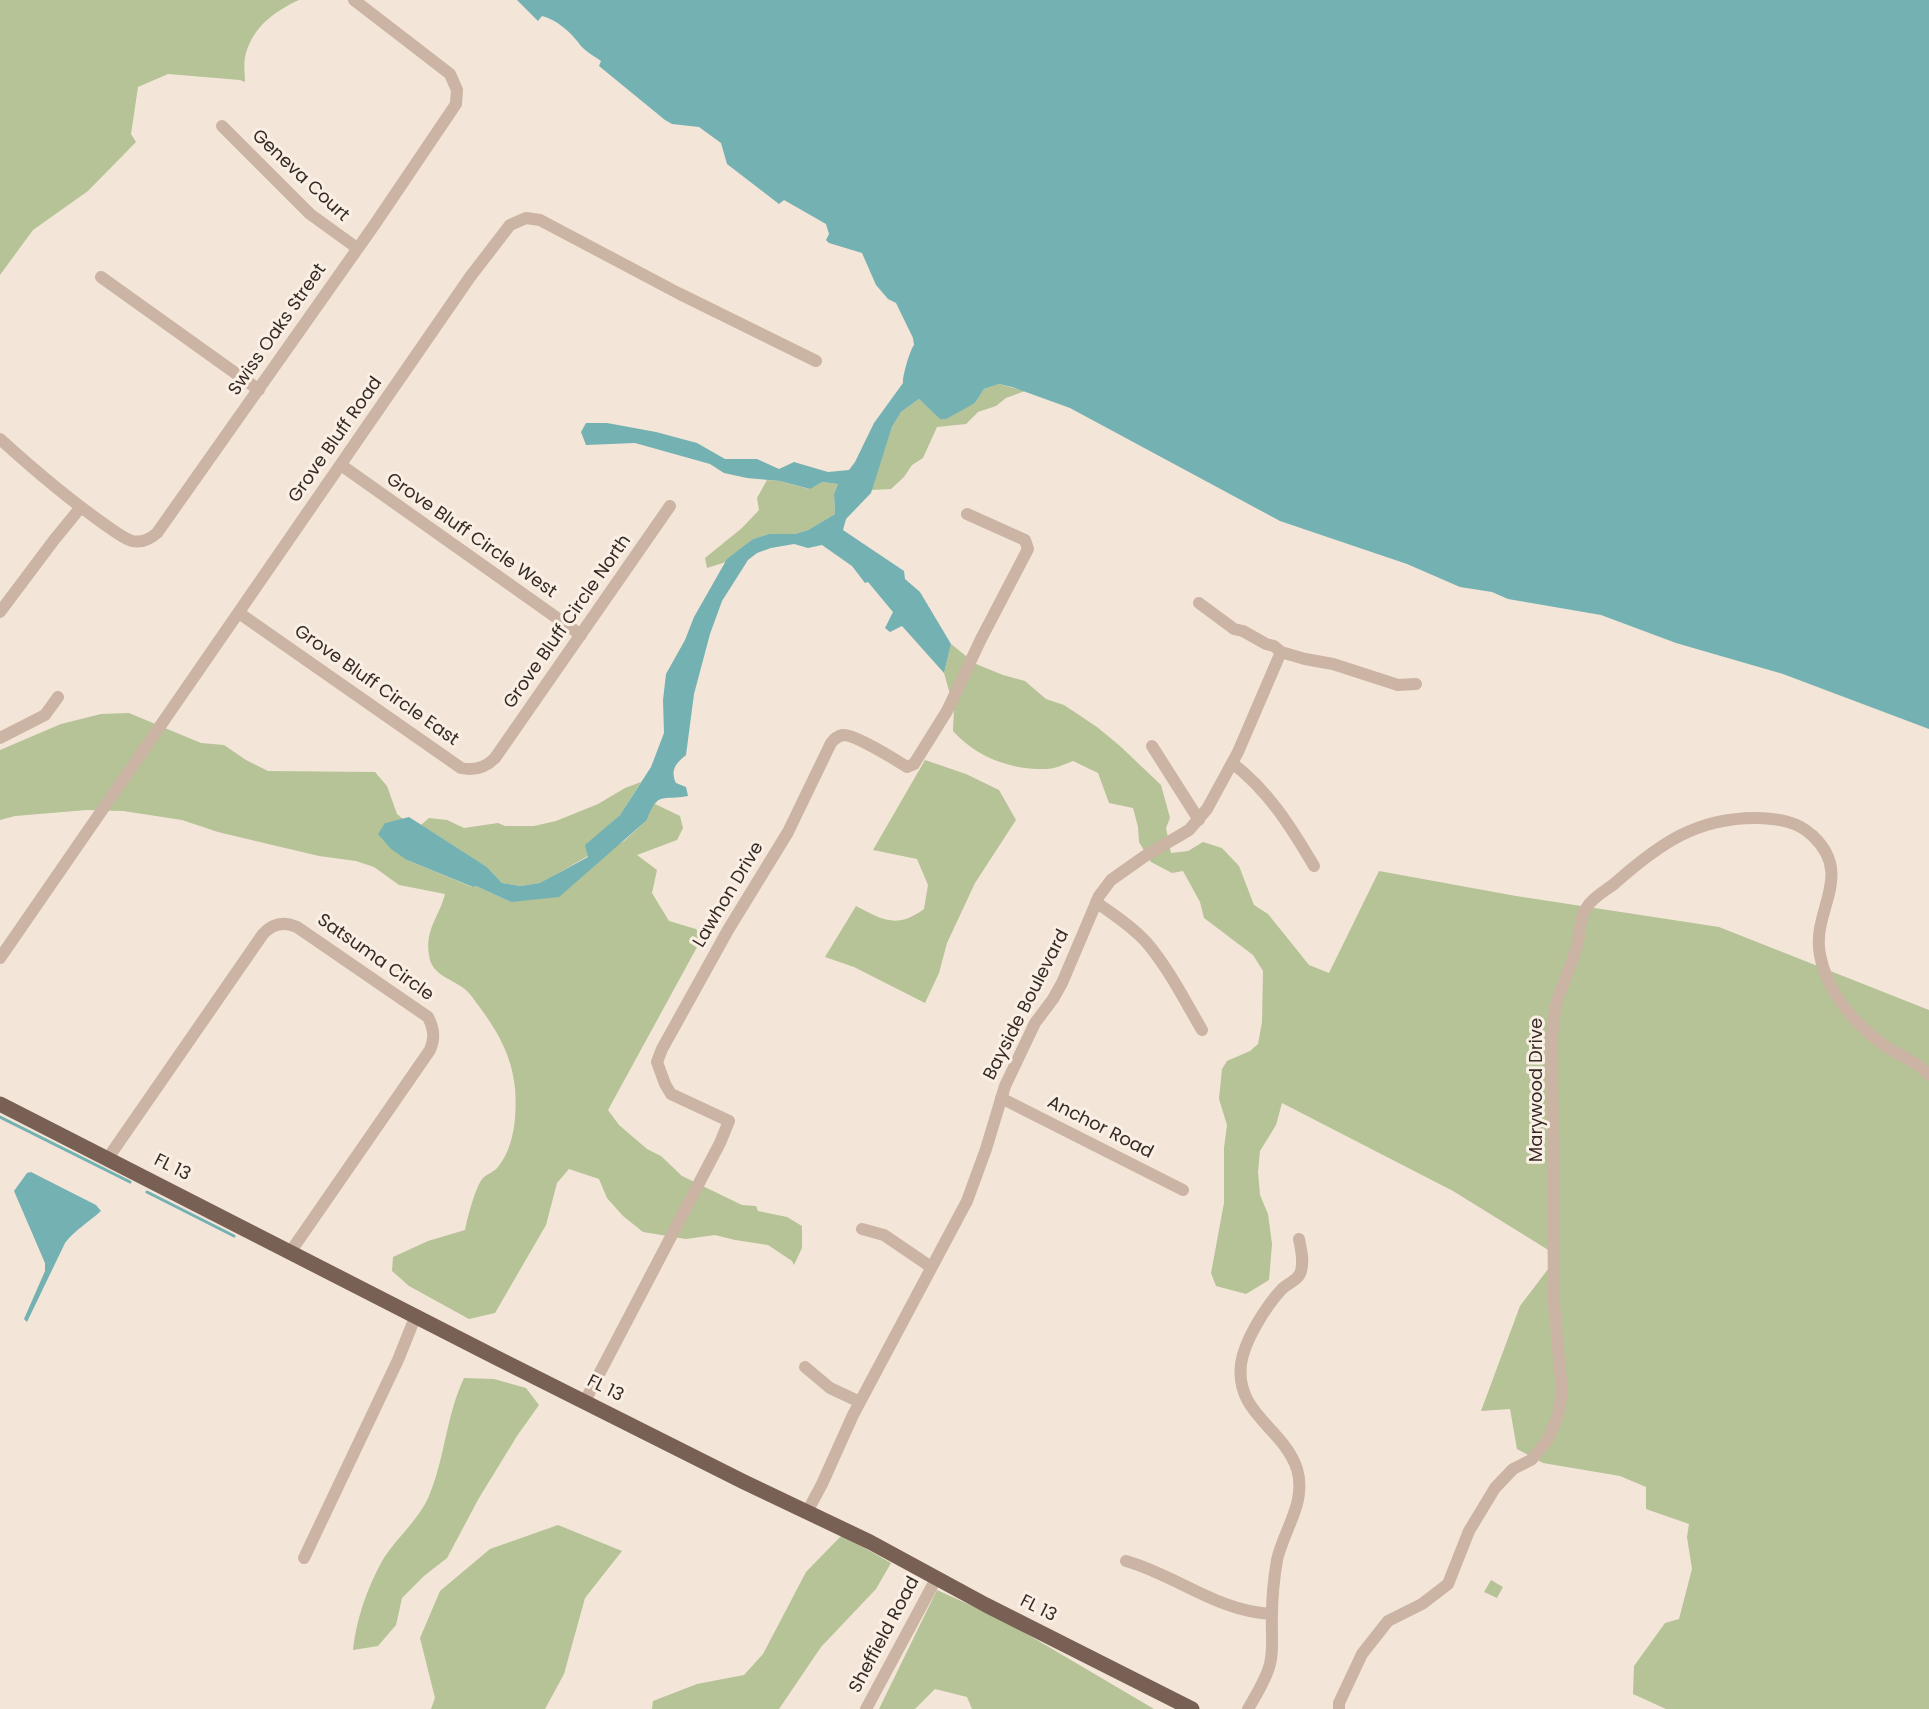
<!DOCTYPE html>
<html>
<head>
<meta charset="utf-8">
<style>
	body { margin:0 }
	canvas { display:block; background:#f3e5d7 }
</style>
</head>
<body>
<canvas width="1929" height="1709"></canvas>
<script>
const ctx = document.querySelector('canvas').getContext('2d');
ctx.lineJoin = 'round';
function paint(path, color) { ctx.fillStyle = color; ctx.fill(path, 'evenodd'); }
function stroke(path, color, width, dash) { ctx.strokeStyle = color; ctx.lineWidth = width; ctx.lineCap = dash ? 'butt' : 'round'; ctx.setLineDash(dash || []); ctx.stroke(path); }
function drawText(font, color, halo, rows, align = 'center') {
  ctx.font = font + ' Poppins,sans-serif'; ctx.lineWidth = 6; ctx.setLineDash([]); ctx.textBaseline = 'middle'; ctx.strokeStyle = halo; ctx.fillStyle = color; for (const [text, x, y, turn = 0] of rows) {
    ctx.save(); ctx.translate(x, y); ctx.rotate((+turn || 0) * Math.PI / 180); ctx.textAlign = isNaN(turn) ? turn : align; if (halo) ctx.strokeText(text, 0, 0); ctx.fillText(text, 0, 0); ctx.restore();
  }
}
paint(new Path2D(`
	M0,0H299C275,11 254,26 246,53C243,62 245,73 245,82L240,80L168,74L138,87L131,134L136,142L88,191L33,230L0,275Z
	M999,384L1025,391L1006,398L996,406L978,412L966,424L937,427L923,458L912,465L904,477L891,489L871,490L892,427L901,412L919,399L940,418L975,403L984,389Z
	M767,480L780,481L809,489L822,482L838,484L834,494L835,514L808,530L795,534H769L753,539L726,562L707,568L705,558L742,528L759,510L757,498Z
	M951,644L976,664L1003,675L1025,681L1046,699L1064,705L1097,727L1120,746L1161,785L1170,818L1166,828L1171,853L1188,851L1203,842L1222,848L1239,866L1254,905L1268,914L1309,965L1329,973L1379,871L1516,896L1719,927L1929,1010V1709H1666L1633,1694L1634,1666L1665,1623L1679,1619L1692,1569L1687,1537L1689,1524L1646,1509V1487L1620,1476L1543,1463L1517,1449L1510,1409L1481,1411L1520,1306L1558,1256L1453,1191L1282,1103L1276,1125L1260,1151L1258,1172L1260,1195L1268,1214L1272,1244L1269,1280L1246,1294L1216,1286L1211,1273L1224,1203V1148L1227,1125L1219,1099L1222,1069L1227,1061L1250,1051L1258,1044L1262,1022L1263,971L1253,955L1204,918L1200,902L1183,871L1172,873L1151,862L1139,842L1138,827L1133,808L1109,803L1098,773L1073,761C1065,764 1055,769 1046,769C1011,770 976,757 953,731L954,708L944,673Z
	M129,713L201,743L224,745L246,760L268,771L375,772L387,786L397,814L403,819L385,823L407,860L472,887L476,886L511,902L624,841L647,820L653,803L680,816L683,828L677,840L637,855L657,870L652,893L669,921L696,929L702,938L608,1110L619,1125L647,1149L661,1156L682,1176L742,1205L756,1206L758,1211L787,1217L802,1226V1248L794,1265L792,1261L768,1245L735,1240L715,1235L686,1239L643,1232L623,1216L607,1198L599,1179L569,1169L557,1183L546,1225L495,1313L469,1319L409,1286L392,1271L393,1257L428,1241L465,1230C467,1219 476,1185 483,1178C487,1174 494,1172 498,1167C515,1146 517,1114 515,1088C512,1056 497,1030 478,1005C475,1001 471,995 467,991C454,979 431,976 429,955C425,928 439,918 445,894L399,885L374,867L356,861L319,856L285,848L218,832L182,820L123,811L87,810L15,816L0,820V750L61,724L101,714Z
	M925,760L966,774L999,790L1016,820L975,883L947,943L939,973L925,1003L854,967L825,957L856,906C883,920 897,929 924,909L928,885L917,859L873,850Z
	M641,782L620,815L586,845L588,856L541,883L521,886L502,883L487,867L421,825L429,818L447,820L464,828L498,823L505,826H534L556,821L598,804L625,788Z
	M464,1378L494,1379L526,1388L539,1405L517,1436L479,1498L447,1558L424,1576L402,1598L396,1625L378,1646L353,1650C356,1620 367,1589 381,1563C394,1540 419,1520 429,1496C445,1458 446,1416 464,1378Z
	M558,1525L622,1551L585,1598L564,1674L545,1709H431L435,1698L420,1638L440,1591L490,1549Z
	M842,1535L891,1563L876,1589L821,1647L779,1709H652L653,1701L697,1684L744,1675L763,1654L806,1572Z
	M1491,1580L1503,1587L1497,1598L1484,1592Z
	M937,1590L1003,1620L1154,1709H972L967,1697L935,1689L915,1709H879Z`), '#b5c397');
paint(new Path2D(`
	M517,0H1929V729L1783,674L1676,643L1601,615L1508,599L1492,592L1460,587L1407,564L1280,521L1070,408L1012,387L999,384L984,389L975,403L946,419H940L919,399L901,412L892,427L871,493L846,519L843,530L904,571L905,579L920,592L951,644L944,673L902,626L890,632L885,628L893,612L868,582L865,583L852,566L822,545L808,548L794,544L771,548L757,553L748,560L722,601L710,634L694,694L686,755C676,763 670,770 676,783L686,787L688,796C662,801 658,790 647,820L559,897L511,902L476,886L473,887L407,860L391,849L378,834L385,823L409,817L487,867L502,883L521,886L540,883L588,857L585,845L620,815L651,767L664,733L663,700L666,674L685,640L694,617L727,559L753,539L769,534H795L808,530L835,514L834,494L838,484L822,482L810,489L780,481L747,478L724,473L710,464L635,443L586,445L581,432L586,423H607L656,432L697,443L725,459H757L779,469L794,462L828,472L849,470L855,462L874,423L903,383C902,377 910,350 914,345L913,338L896,303L888,299L876,285L862,253L829,243L826,240L829,234L826,224L784,200L779,204L727,164L721,143L699,127L672,124L665,120L599,66L601,61C594,56 583,50 578,42C569,31 557,20 542,16L538,21Z
	M31,1172L96,1205L101,1211C89,1222 75,1230 65,1243L27,1322L24,1319L45,1271V1263L14,1191L27,1173Z`), '#74b1b2');
stroke(new Path2D(`
	M0,1117L130,1182
	M147,1192L234,1236`), '#74b1b2', 3);
stroke(new Path2D(`
	M222,126L310,214L357,248
	M101,277L259,390
	M0,439C33,469 67,498 104,524C113,530 122,538 132,541C141,543 150,539 157,533L375,224L456,104L457,90L450,74L354,0
	M341,465L581,635
	M1199,603L1234,629L1243,631L1266,644L1274,646L1281,652L1305,659L1333,664L1398,685L1416,684
	M0,612L54,540L81,507
	M239,613L461,768C475,771 485,768 495,758L670,506
	M0,738L45,715L58,697
	M1152,746L1199,820
	M1232,763C1268,790 1291,827 1314,866
	M1096,902C1114,915 1133,927 1147,943C1169,969 1185,1001 1202,1030
	M0,958L470,277L510,225L526,218L540,220L678,293L816,361
	M1001,1098L1183,1190
	M108,1158L263,934C273,923 284,921 297,927L428,1017C434,1029 435,1038 430,1050L291,1251
	M862,1229L884,1235L931,1267
	M805,1367L830,1388L860,1402
	M585,1401L720,1143L729,1121L671,1094L665,1084L657,1062L662,1049L728,930L788,832L831,743C834,739 838,736 843,735C854,734 896,760 907,767L914,764L947,711L981,639L1028,549L1025,540L967,514
	M807,1512L822,1484L853,1415L967,1201L986,1149L1005,1086L1035,1023L1053,999L1062,983L1099,896L1111,880L1145,856L1189,830L1207,809L1238,752L1281,652
	M304,1558L398,1360L416,1315
	M1126,1561C1176,1575 1218,1612 1272,1614
	M866,1709L937,1577
	M1248,1709C1256,1695 1266,1680 1270,1664C1274,1648 1271,1631 1272,1614C1272,1596 1274,1578 1277,1560C1284,1529 1307,1502 1297,1469C1283,1427 1235,1414 1241,1364C1244,1341 1266,1306 1282,1289C1288,1283 1299,1280 1301,1271C1304,1261 1301,1249 1299,1239
	M1339,1709V1703L1362,1654L1388,1621L1422,1604L1448,1584L1469,1531L1495,1488L1513,1469L1531,1460L1537,1453L1548,1439L1558,1415L1562,1392L1554,1303L1552,1037C1553,1025 1554,1012 1557,1001C1563,981 1574,962 1578,941C1581,929 1579,918 1587,907C1593,897 1605,891 1614,884C1659,844 1697,817 1758,818C1779,819 1797,821 1813,836C1855,876 1811,911 1820,955C1827,993 1857,1027 1888,1048C1904,1058 1916,1061 1929,1075`), '#cbb4a3', 12);
stroke(new Path2D(`
	M0,1104L495,1357L744,1482L870,1542L986,1605L1192,1709`), '#796055', 15);
drawText('18px', '#362a25', '#faefe4', [
	["Geneva Court",300,176,43],
	["Swiss Oaks Street",278,330,-55],
	["Grove Bluff Road",336,440,-55],
	["Grove Bluff Circle West",471,536,35],
	["Grove Bluff Circle North",568,622,-55],
	["Grove Bluff Circle East",376,686,35],
	["Lawhon Drive",729,895,-59],
	["Satsuma Circle",375,958,35],
	["Bayside Boulevard",1027,1005,-63],
	["Marywood Drive",1537,1090,-90],
	["Anchor Road",1100,1128,27],
	["FL 13",172,1168,27],
	["FL 13",605,1389,27],
	["FL 13",1038,1609,27],
	["Sheffield Road",885,1635,-62]
]);
</script>
</body>
</html>
